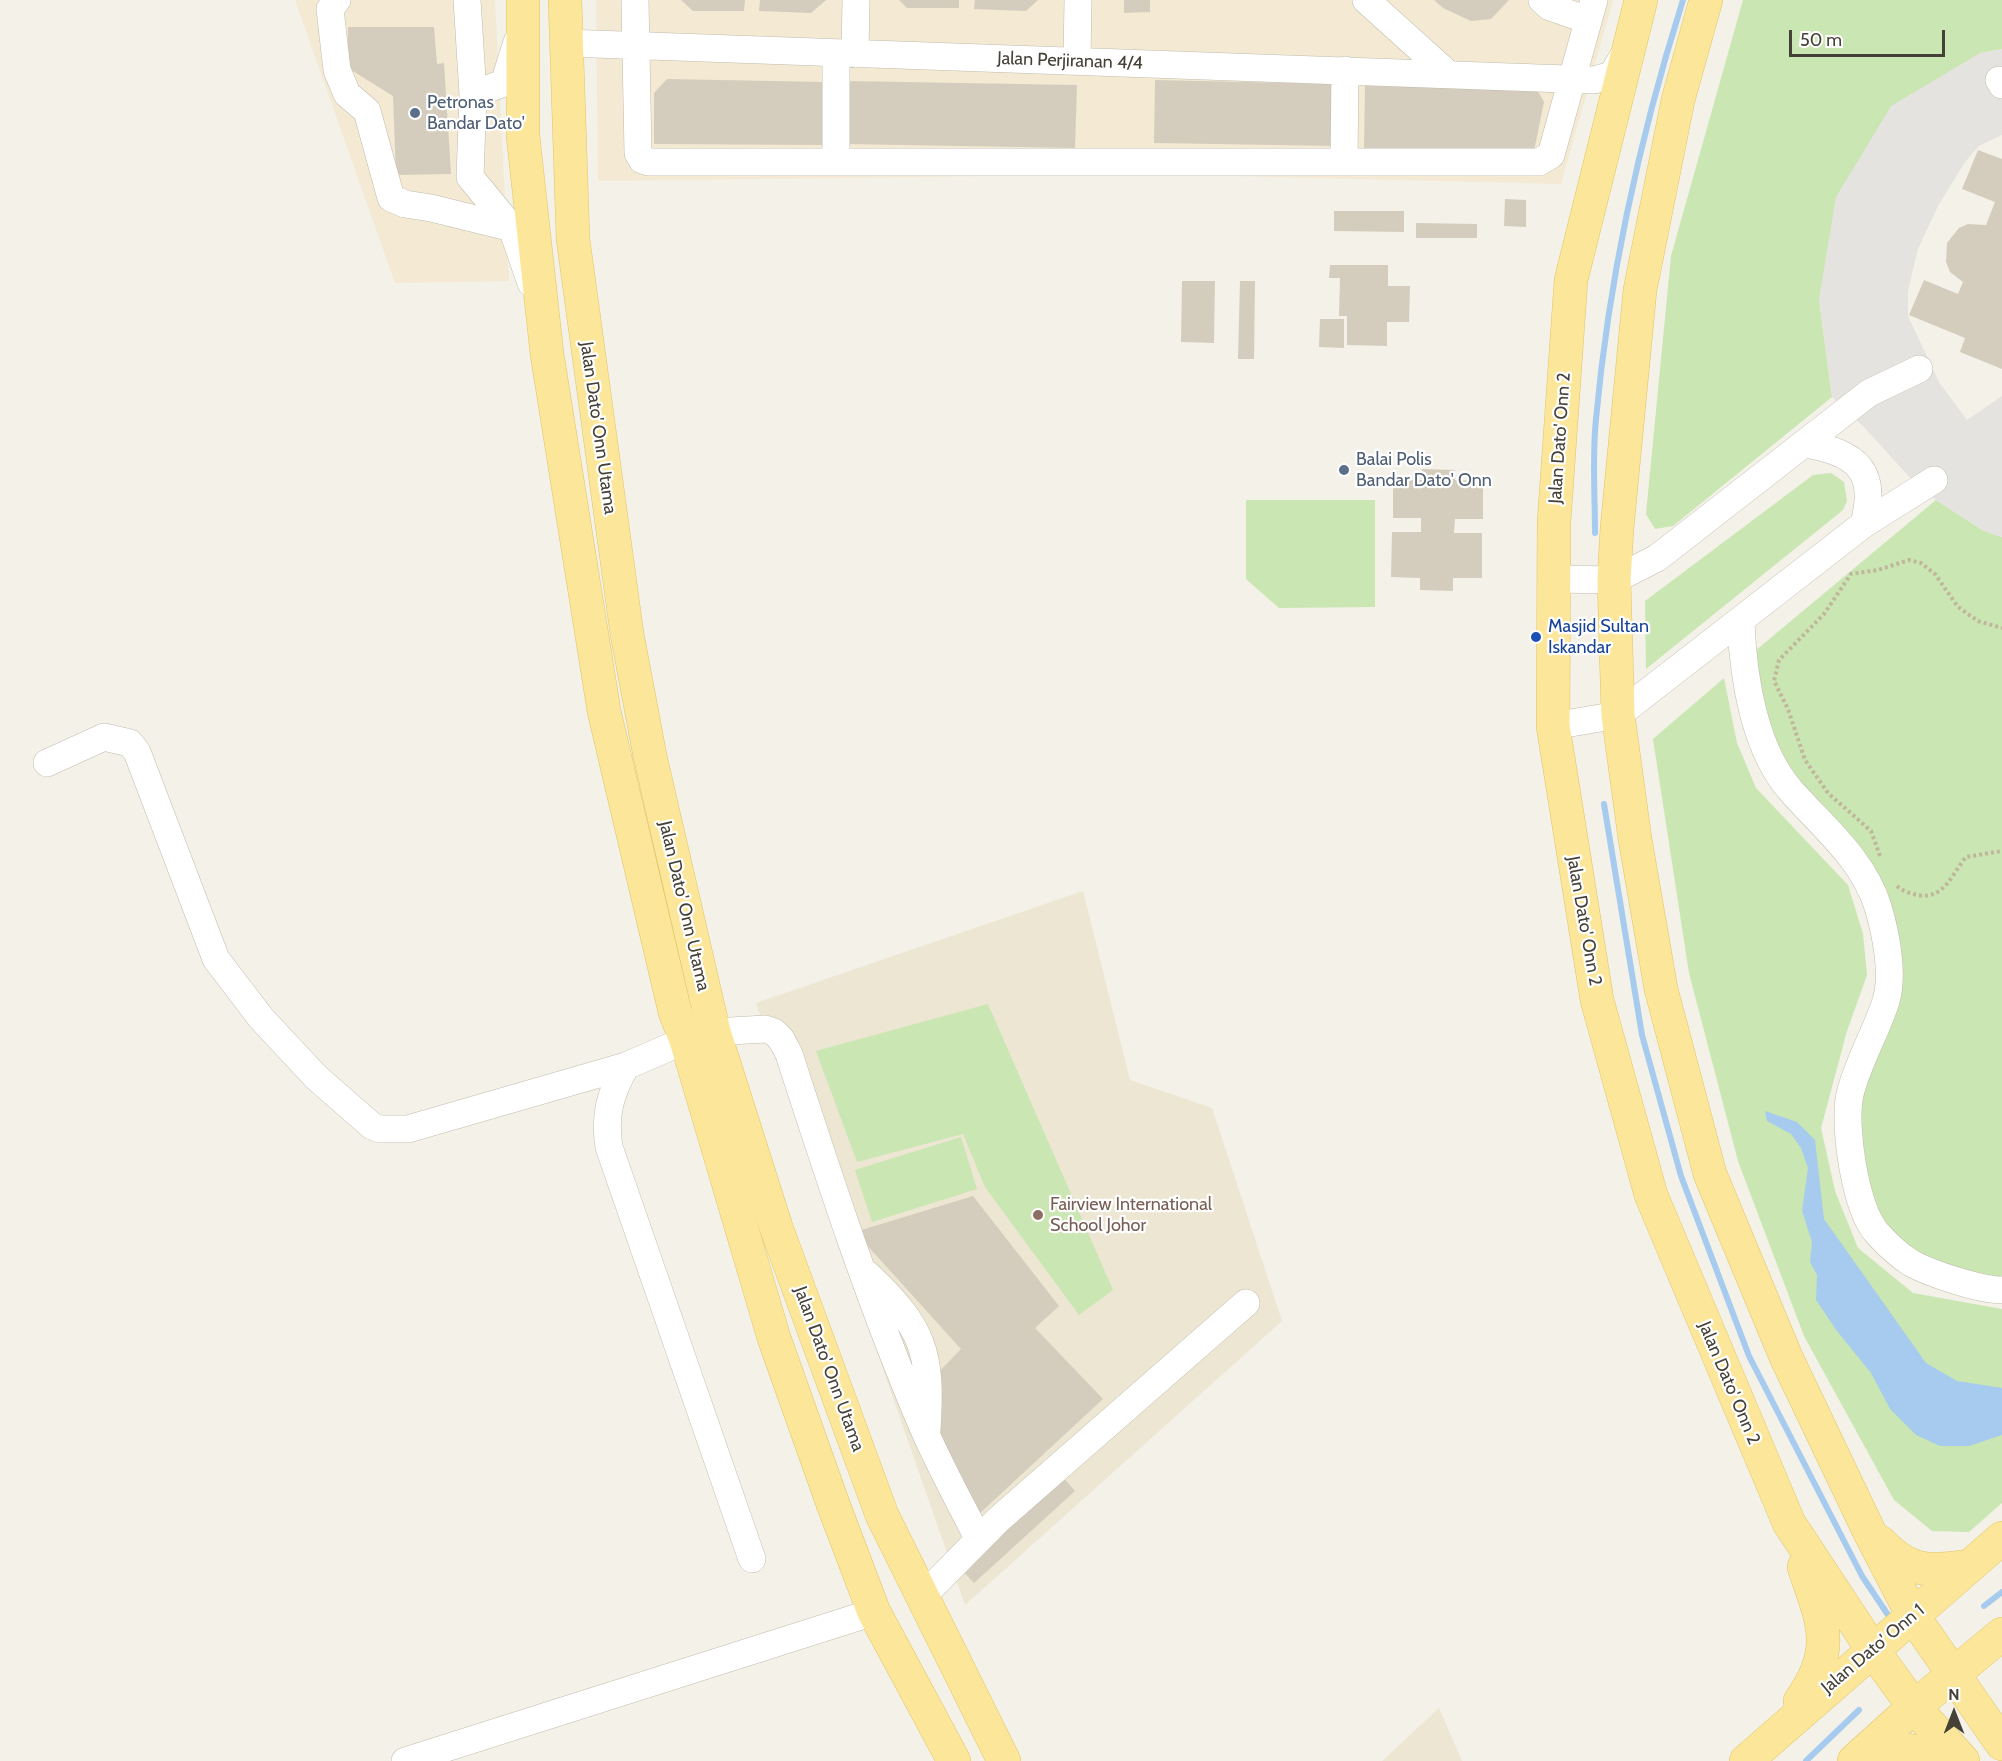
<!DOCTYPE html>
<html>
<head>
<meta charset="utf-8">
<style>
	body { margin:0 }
	#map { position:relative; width:2002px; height:1761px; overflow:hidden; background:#f3f1e8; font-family:Cabin,sans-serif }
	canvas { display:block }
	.north { position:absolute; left:1924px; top:1683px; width:60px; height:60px; -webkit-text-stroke:4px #fff; paint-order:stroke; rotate:0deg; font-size:16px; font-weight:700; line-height:24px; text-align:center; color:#464137 }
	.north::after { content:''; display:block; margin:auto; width:21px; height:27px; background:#464137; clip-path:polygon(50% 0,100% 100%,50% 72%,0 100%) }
	.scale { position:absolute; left:1789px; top:30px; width:156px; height:27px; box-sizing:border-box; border:3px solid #464137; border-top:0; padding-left:8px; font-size:18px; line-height:21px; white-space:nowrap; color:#464137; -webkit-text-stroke:4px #fff; paint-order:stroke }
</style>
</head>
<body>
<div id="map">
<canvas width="2002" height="1761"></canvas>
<div class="north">N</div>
<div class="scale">50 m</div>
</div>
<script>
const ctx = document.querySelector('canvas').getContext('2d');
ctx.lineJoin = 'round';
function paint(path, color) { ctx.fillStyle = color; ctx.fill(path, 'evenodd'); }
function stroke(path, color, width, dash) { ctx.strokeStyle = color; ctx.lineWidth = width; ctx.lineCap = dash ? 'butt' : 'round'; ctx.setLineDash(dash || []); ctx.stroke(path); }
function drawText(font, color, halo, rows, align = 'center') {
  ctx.font = font + ' Cabin,sans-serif'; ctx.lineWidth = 4.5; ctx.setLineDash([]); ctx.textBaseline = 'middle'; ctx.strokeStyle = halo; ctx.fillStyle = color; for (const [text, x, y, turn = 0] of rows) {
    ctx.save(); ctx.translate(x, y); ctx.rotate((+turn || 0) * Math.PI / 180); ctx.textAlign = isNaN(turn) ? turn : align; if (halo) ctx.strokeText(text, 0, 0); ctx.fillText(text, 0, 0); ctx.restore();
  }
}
paint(new Path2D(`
	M295,0H495L509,281L395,283Z
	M596,0H1613L1561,184L1151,174L598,181Z`), '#f4e9d3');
paint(new Path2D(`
	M1083,891L1130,1080L1212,1108L1282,1321L965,1605L756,1003Z
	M1439,1708L1462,1761H1382Z`), '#ece6d2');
paint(new Path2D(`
	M1743,0H2002V49L1980,53L1819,299L1832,397L1673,526L1655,529L1646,514L1671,256Z
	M1831,473L1844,482L1847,501L1843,510L1646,669L1645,601L1813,475Z
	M1246,500H1375V607L1279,608L1246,579Z
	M1936,500L1984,531L2002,537V1285L1881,1239L1852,1114L1873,1048L1880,917L1789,795L1743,661Z
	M1724,678L1737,743L1756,788L1848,885L1863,934L1867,975L1847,1031L1821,1128L1835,1191L1858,1248L1913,1293L2002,1309V1503L1969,1532L1932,1531L1894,1500L1804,1336L1738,1161L1689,973L1653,739Z
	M988,1004L1113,1290L1079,1315L985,1187L963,1134L857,1162L816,1051Z
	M961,1137L977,1189L872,1222L855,1170Z`), '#cae6b2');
paint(new Path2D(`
	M2002,49V135L1979,146L1965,162L1938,206L1918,249L1908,291V316L1939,382L1967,420L2002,396V537L1984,531L1936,500L1911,479L1864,427L1832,397L1819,299L1836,197L1891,106L1980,53Z`), '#e4e3df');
paint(new Path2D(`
	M1765,1111L1797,1122L1815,1140L1824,1219L1926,1363L1957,1381L2002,1388V1435L1969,1446H1940L1916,1435L1890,1409L1871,1373L1837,1331L1816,1300L1817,1275L1810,1262L1812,1242L1802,1211L1808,1168L1801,1148L1791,1134L1767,1121Z`), '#a6cbee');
stroke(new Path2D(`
	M1595,533C1595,495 1592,456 1596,419C1609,277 1640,136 1683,0
	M1604,804L1642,1035L1681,1176L1749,1356L1862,1576L1890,1618
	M1984,1606L2002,1592
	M1806,1761L1859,1710`), '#a6cbee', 6);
paint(new Path2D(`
	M681,0H745L744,11H693Z
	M760,0H826L811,13L759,11Z
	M899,0H959V8H907Z
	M975,0H1038L1026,11L974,9Z
	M1124,0H1150V12L1124,13Z
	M1434,0H1509L1491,19L1471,21L1443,8Z
	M348,27H434L437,64L444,63L451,174L396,175L393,96L348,68Z
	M667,79L824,82V145L654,144V93Z
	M1155,80L1338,84L1337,146L1154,143Z
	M847,81L1077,85L1075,148L846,144Z
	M1365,86L1536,88L1544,102L1534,151L1364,149Z
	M1978,150L2002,159V369L1960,352L1965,338L1909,315L1924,280L1958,294L1963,282L1950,272L1946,262L1947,243L1959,228L1968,224L1986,225L1995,202L1962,189Z
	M1505,199L1526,200V227L1504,226Z
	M1334,211H1404V232L1334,231Z
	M1416,223L1477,224V238H1416Z
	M1330,265H1388V286H1410L1409,322H1387V346L1347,345V316H1339L1340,278H1329Z
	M1182,281H1215L1214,343L1181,342Z
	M1240,281H1255L1254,359H1238Z
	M1320,319H1344V348L1319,347Z
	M1422,469L1455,470V480L1483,481V519H1455L1454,533H1482V578H1453V591L1420,590V578L1391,577L1392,532H1421V518H1393V480H1422Z
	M973,1196L1059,1306L1035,1328L1103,1399L980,1513L940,1453L934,1377L961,1349L855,1232Z
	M1061,1475L1075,1491L974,1583L960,1568Z`), '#d4cdbd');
const minor = new Path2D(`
	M337,0L330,9L337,70L347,94L367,111L391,198L405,204L431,208L512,228
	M467,0L473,94
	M635,0L638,153L642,160L649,162H1539L1551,155L1594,0
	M1366,0L1448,74
	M1542,0L1550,7L1588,20
	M517,42L504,83L473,94L470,177L512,228L531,283
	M566,43L1594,80L1612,75L1625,53
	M855,54L856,0
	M1077,61L1078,0
	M1999,80L2002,85
	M836,162V54
	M1344,162L1345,70
	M1806,444C1857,453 1878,471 1864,524
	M1555,579L1614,580L1657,558L1869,393L1919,369
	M1741,622C1743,677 1754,750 1792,792C1824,828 1863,859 1878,907C1886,934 1894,974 1886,1001C1876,1032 1858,1062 1850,1094C1843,1125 1855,1209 1877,1233C1886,1243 1900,1256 1911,1263C1931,1274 1980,1290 2002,1290
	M1553,726L1618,715L1864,524L1934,480
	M47,763L104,737L130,743L137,752L216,959L261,1018L316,1077L372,1126L380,1129H408L626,1066L686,1040L714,1032L765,1029L774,1032L781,1039L789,1054C830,1181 872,1309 925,1432C941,1468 960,1503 978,1538
	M626,1066C610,1093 604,1116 609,1147L752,1559
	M868,1275C924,1328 932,1353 927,1429
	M922,1597L999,1519L1246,1303
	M405,1761L874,1612`);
const major = new Path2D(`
	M523,0V136L547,354L604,711L675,1012L686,1040L774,1338L833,1504L874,1612L954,1761
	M565,0L573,239L627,634L650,756L714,1032L776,1227L882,1515L1004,1761
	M1641,0L1571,280L1554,522L1553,726L1597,1000L1651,1195L1789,1523L1872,1649L1914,1707L1963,1761
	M1706,0L1678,100L1640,290L1617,528L1614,580L1618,715L1635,839L1661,989L1710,1174L1786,1357L1870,1533L1913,1616L2002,1744
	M1880,1542C1910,1573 1928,1572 1969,1566
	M1800,1701C1837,1649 1823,1623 1804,1567
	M1746,1761L2002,1538
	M1854,1761L1914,1707L2002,1634
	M1878,1761C1902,1746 1917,1748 1942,1761`);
stroke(minor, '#c1bcad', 28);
stroke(major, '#e0c569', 34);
stroke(new Path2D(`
	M1880,856L1871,831L1828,793L1805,760L1788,709L1774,681L1779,660L1824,614L1851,574L1878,570L1909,560L1921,563L1935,574L1958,607L1978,621L2002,628
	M1897,886C1902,891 1911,894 1918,895C1944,900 1952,874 1966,857L2002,851`), '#c0b69c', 4, [3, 3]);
stroke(minor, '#fff', 27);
stroke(major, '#fbe699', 33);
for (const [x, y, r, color] of [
	[415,113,6,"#5c6f8a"],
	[1344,470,6,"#5c6f8a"],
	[1536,637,6,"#1a4fb4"],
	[1038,1215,6,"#8d6e63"]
]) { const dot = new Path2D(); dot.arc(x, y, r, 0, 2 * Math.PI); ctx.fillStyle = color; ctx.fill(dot); stroke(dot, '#fff', 2); }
drawText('18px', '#464137', '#fff', [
	["Jalan Perjiranan 4/4",1070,61,2],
	["Jalan Dato' Onn Utama",598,428,82],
	["Jalan Dato' Onn 2",1560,438,-86],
	["Jalan Dato' Onn Utama",684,906,77],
	["Jalan Dato' Onn 2",1584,921,80],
	["Jalan Dato' Onn Utama",829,1369,70],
	["Jalan Dato' Onn 2",1729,1383,67],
	["Jalan Dato' Onn 1",1873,1649,-40]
]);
drawText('18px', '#4e5e75', '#fff', [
	["Petronas",427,103],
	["Bandar Dato'",427,124],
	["Balai Polis",1356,460],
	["Bandar Dato' Onn",1356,481]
], 'left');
drawText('18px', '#164399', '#fff', [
	["Masjid Sultan",1548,627],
	["Iskandar",1548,648]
], 'left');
drawText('18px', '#785e54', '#fff', [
	["Fairview International",1050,1205],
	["School Johor",1050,1226]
], 'left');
</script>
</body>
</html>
